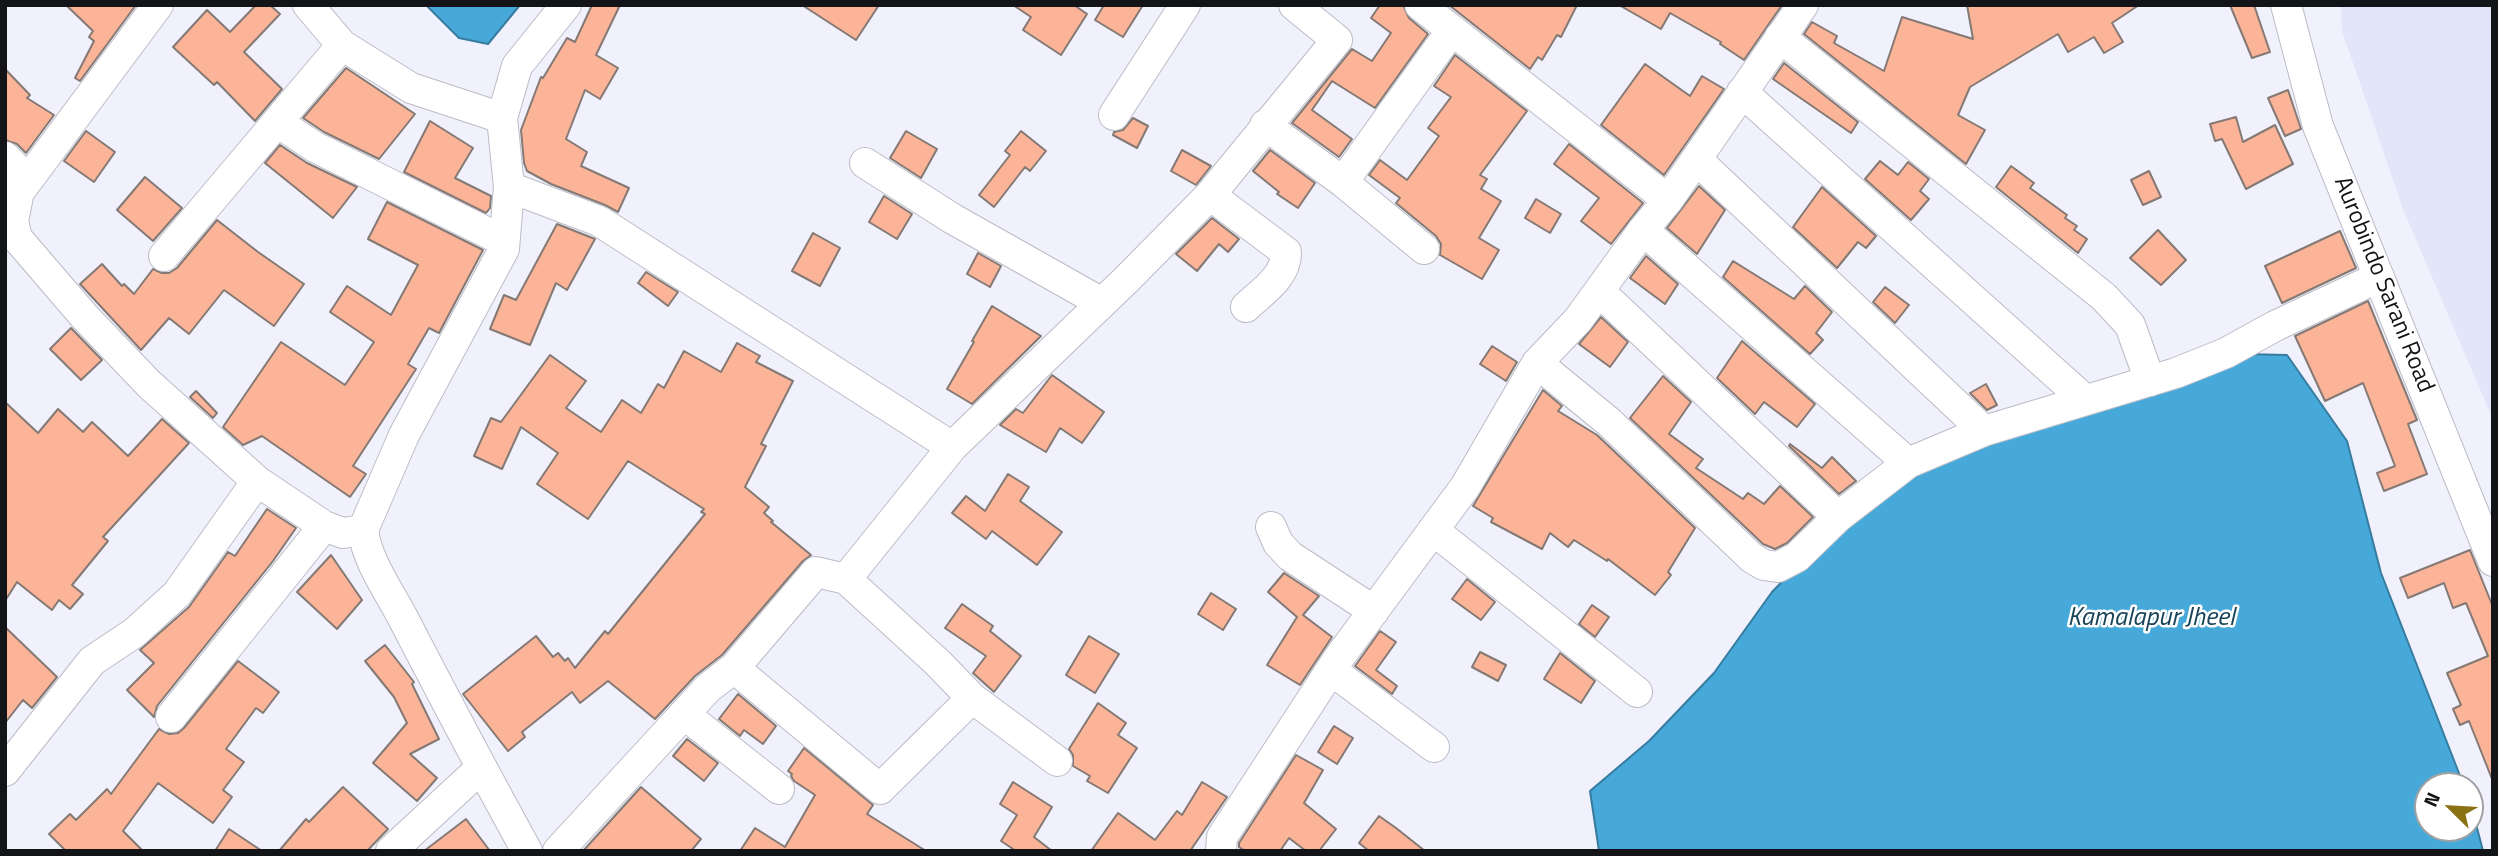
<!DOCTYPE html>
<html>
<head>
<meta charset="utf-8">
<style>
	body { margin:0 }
	#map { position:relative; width:2498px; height:856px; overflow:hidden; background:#f0f1fc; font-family:"Titillium Web",sans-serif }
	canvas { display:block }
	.frame { position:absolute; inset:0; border:7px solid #131417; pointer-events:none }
	.north { position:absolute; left:2414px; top:772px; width:70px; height:70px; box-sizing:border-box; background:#fff; border:2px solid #a1a1a2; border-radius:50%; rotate:294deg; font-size:19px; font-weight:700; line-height:28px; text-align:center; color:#131417 }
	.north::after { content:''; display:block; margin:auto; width:24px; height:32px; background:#8a7113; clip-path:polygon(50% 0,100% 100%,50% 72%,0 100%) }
</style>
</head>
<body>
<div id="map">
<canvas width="2498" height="856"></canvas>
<div class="frame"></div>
<div class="north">N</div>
</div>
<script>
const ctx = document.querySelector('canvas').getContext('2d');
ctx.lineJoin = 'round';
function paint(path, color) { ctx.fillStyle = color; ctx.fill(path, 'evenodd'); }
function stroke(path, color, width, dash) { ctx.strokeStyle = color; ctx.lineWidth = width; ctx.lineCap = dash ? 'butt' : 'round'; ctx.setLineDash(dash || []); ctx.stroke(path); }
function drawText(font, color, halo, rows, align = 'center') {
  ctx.font = font + ' "Titillium Web",sans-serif'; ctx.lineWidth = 5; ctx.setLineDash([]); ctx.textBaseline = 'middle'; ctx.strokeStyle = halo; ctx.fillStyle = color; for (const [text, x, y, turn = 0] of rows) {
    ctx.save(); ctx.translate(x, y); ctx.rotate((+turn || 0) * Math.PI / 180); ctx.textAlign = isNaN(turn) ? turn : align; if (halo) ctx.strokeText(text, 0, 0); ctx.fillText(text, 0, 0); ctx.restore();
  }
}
paint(new Path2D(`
	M2341,5H2493V420L2403,209L2342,31Z`), '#e3e6f8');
const water = new Path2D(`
	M426,5H520L488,44L459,38Z
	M2243,354L2287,355L2347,441L2381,573L2464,786H2428V828H2470V801L2483,851H1599L1590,791L1649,741L1714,673L1772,592L1844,518L1919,448Z`);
paint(water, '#46a9d9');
stroke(water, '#377c9f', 2);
const building = new Path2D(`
	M66,5H136L80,81L75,78L94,41L89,37L93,31Z
	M256,5H270L280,14L244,52L282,89L255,121L217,82L214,85L173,47L207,10L230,32Z
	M592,5H620L596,55L618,68L600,99L585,90L566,139L587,152L581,166L629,188L618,212L605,205L551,184L527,171L524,163L521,130L541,77L543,78L567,38L575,42Z
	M802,5H879L856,40Z
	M1013,5H1074L1087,14L1061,55L1023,30L1031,17Z
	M1104,5H1143L1123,37L1095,20Z
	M1380,5H1403L1409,18L1428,34L1375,108L1332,81L1312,110L1352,139L1339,157L1292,123L1352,49L1372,61L1391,33L1371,18Z
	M1449,5H1577L1561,37L1557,35L1542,60L1538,57L1530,69Z
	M1619,5H1782L1744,60L1720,44L1721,42L1670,13L1661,29Z
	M1967,5H2139L2112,23L2123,42L2104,53L2094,37L2068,52L2058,34L1970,87L1958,115L1985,130L1966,164L1804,34L1812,22L1837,36L1834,43L1884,71L1902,17L1973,39Z
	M2230,5H2254L2270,52L2252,58Z
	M1455,55L1527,111L1480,175L1487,179L1481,189L1501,201L1479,238L1499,250L1482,279L1440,255L1441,244L1436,236L1396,203L1400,198L1369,175L1380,160L1407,180L1439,136L1428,128L1451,97L1434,86Z
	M1784,63L1858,122L1851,133L1773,79Z
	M1645,64L1690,96L1702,76L1724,89L1664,175L1601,125Z
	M346,68L415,114L379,159L324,132L303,118Z
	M5,69L30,95L27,98L54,115L26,153L17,144L5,140Z
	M2288,90L2301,129L2285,136L2268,98Z
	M2236,117L2243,142L2275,125L2293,164L2246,189L2222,139L2215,141L2210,124Z
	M1133,118L1148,126L1137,148L1113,135L1114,132L1123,130Z
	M430,121L473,148L455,178L491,196L490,208L486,213L404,172Z
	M86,131L115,152L94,182L64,161Z
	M906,131L937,149L921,178L890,158Z
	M1021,131L1046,151L1030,171L1025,167L994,207L979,195L1010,155L1005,151Z
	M1569,144L1643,203L1611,244L1581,221L1599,198L1554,164Z
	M280,145L307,163L357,187L333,218L265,163Z
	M1182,150L1211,166L1196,185L1171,171Z
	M1270,150L1315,183L1298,208L1277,194L1279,192L1253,171Z
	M1880,161L1898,175L1908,162L1929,179L1920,191L1929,199L1911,220L1865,179Z
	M2011,166L2034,183L2030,188L2067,215L2065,218L2077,226L2074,230L2087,239L2078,253L1996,187Z
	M2149,171L2161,197L2143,205L2131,180Z
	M145,177L182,208L153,241L117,210Z
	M1699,186L1725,210L1697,254L1667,228Z
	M1822,187L1876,236L1866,248L1858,242L1837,268L1793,227Z
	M884,196L912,214L897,239L869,222Z
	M1536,199L1561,214L1550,233L1525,218Z
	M387,202L483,250L439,333L429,328L408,364L416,369L353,466L366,474L350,497L262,436L243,445L223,427L281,342L345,385L374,342L330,312L347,286L391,315L418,265L368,239Z
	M1212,218L1239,239L1228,252L1219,244L1197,271L1176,254Z
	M217,220L258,252L304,284L274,326L224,290L189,334L169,318L141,350L80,284L102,264L122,286L124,284L134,294L153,269L162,273H169L177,268Z
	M557,224L595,239L567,290L556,283L530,345L490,329L504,295L516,300Z
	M2158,230L2186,260L2161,285L2130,258Z
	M2340,231L2356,268L2282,303L2265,266Z
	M813,233L840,248L820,286L792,271Z
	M978,253L1001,266L990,287L967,274Z
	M1646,256L1678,284L1665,304L1630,278Z
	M1733,261L1794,299L1805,286L1832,312L1816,333L1823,340L1810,354L1723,277Z
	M646,272L678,292L668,306L638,283Z
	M1885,287L1909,305L1895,323L1873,302Z
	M2368,301L2417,420L2408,424L2427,474L2384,491L2377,473L2395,466L2363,383L2325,401L2295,336Z
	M992,306L1041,336L972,404L947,389L974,342L972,341Z
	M1601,317L1628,342L1610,367L1579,344Z
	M71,328L102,360L81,380L50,349Z
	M1742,341L1815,404L1797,427L1764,402L1755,414L1717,378Z
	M737,343L760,356L756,362L793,381L761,444L766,446L745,487L769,507L764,513L773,521L771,522L811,555L803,561L722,655L695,676L655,719L608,681L580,703L572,692L522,732L525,737L508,751L463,694L536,636L553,657L558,653L565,661L568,658L575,668L605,631L608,634L705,514L701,512L704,509L628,461L588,519L537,484L558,453L521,427L502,469L474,456L491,418L501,422L550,355L586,381L566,408L601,432L622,400L641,413L658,384L664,388L684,351L721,372Z
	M1492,346L1517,362L1506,381L1480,364Z
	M1052,375L1104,412L1082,443L1060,428L1046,452L1000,425L1016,409L1023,413Z
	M1663,376L1691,402L1669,434L1703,459L1696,468L1743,499L1748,493L1764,504L1780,486L1813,517L1787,543L1775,549L1763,544L1630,418Z
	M1986,384L1997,405L1987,410L1970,393Z
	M1543,390L1562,406L1558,411L1597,435L1695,528L1668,572L1671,575L1655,595L1608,559L1607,561L1574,540L1568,547L1550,533L1542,549L1491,522L1493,518L1473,506Z
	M196,391L217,413L213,418L190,397Z
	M5,402L38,433L58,409L83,432L92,422L128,456L162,419L189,443L103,537L108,541L72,585L83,594L70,609L59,600L52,610L17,582L5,601Z
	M1790,444L1822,468L1832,457L1856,481L1839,494L1789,446Z
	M1008,474L1029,487L1020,501L1062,532L1037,565L992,531L986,539L952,513L966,496L985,511Z
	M267,509L296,528L273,561L157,706L154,717L127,690L154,663L140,650L189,607L228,552L235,556Z
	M2470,550L2493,607L2492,779L2469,721L2460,725L2453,709L2461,705L2447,673L2488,656L2466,603L2453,608L2444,583L2408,598L2400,578Z
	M331,555L362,600L337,629L297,592Z
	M1284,573L1319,596L1303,615L1332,637L1300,685L1267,665L1297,617L1268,592Z
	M1467,579L1495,602L1481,620L1452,599Z
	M1211,593L1236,609L1223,630L1198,614Z
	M962,604L993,626L990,631L1021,656L994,692L973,673L986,656L945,628Z
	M1592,605L1609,617L1595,637L1579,624Z
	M5,627L57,677L32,708L23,700L5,723Z
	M1380,631L1396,642L1376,670L1397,686L1392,694L1355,666Z
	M1089,636L1119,654L1095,693L1066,675Z
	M385,645L414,682L412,684L439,739L410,754L437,778L417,801L373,763L407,723L394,697L365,661Z
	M1480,652L1506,665L1498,681L1472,667Z
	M1560,653L1595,681L1581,703L1544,679Z
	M238,661L279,692L263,713L256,708L226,749L244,762L223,790L232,797L213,823L158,783L123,831L143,851H66L49,834L70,814L76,820L107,789L111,794L159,729L169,734L178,733L184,728Z
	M738,694L776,726L763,744L744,730L740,736L719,719Z
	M1098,703L1126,723L1118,735L1137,748L1108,793L1087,781L1090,776L1073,766V755L1069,749Z
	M1334,726L1353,738L1337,764L1318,752Z
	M687,739L718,763L704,781L673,756Z
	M804,748L873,805L867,814L926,851H740L755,828L785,847L815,795L794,781L791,776L792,774L788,771Z
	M1296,755L1323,770L1304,803L1336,829L1319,851H1306L1289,838L1280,851H1245L1239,847V843Z
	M1013,782L1052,807L1034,837L1052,851H1016L1001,841L1017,815L1000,804Z
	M1202,782L1227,797L1190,851H1091L1118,813L1155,840L1177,811L1182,815Z
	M343,787L388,829L367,851H279L306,819L309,822Z
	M641,787L701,839L691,851H583Z
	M1379,816L1396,828L1425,851H1369L1359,843Z
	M466,819L490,851H424Z
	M229,829L262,851H215Z`);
paint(building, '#fbb497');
stroke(building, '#847974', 2);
const minor = new Path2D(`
	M308,5L342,45L411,88L502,118
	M1420,5L1668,200
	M2286,5L2318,126L2493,561
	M1780,37L2104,297L2130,325L2150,381
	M1742,92L2085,400
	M1114,115L1185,5
	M277,122L315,147L504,241
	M1265,125L1343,182L1452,30
	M5,157L17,169L20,186L13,221L17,238L84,316L149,384L257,481
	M1696,159L1984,431
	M865,163L953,219L1102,303
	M1343,182L1424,249
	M509,187L599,221L952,447L1126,280L1210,195L1337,40L1294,5
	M19,192L158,5
	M1210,195L1286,252C1287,276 1262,292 1246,307
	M1643,230L1908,463
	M164,256L342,45
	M1599,291L1838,517
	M1537,363L1609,422L1752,558L1764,565L1778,567L1797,557L1838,517L1908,463L1984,431L2176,373L2226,353L2275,326L2379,277
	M1271,527L1278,543L1290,556L1374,611
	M363,530C367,562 391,594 405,622C445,699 485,775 527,851
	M1433,530L1637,692
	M734,668L816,572L846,579L952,447
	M1331,670L1434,747
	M972,698L1057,761
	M684,714L779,789
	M171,717L324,526
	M5,771L92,661L134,633L177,594L257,481L324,526L343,533L363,530L404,435L504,249L509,187L502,118L517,66L566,5
	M391,851L481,768
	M558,851L708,688L734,668L880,789L972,698L938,663L846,579
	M1221,851L1222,837L1338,659L1465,487L1537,363L1578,320L1643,230L1668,200L1803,5`);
stroke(minor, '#bbbcc7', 32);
stroke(minor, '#fff', 30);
drawText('24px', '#131417', '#fff', [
	["Aurobindo Sarani Road",2383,285,68]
]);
drawText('italic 26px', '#194358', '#fff', [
	["Kamalapur Jheel",2151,619]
]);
</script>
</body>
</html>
